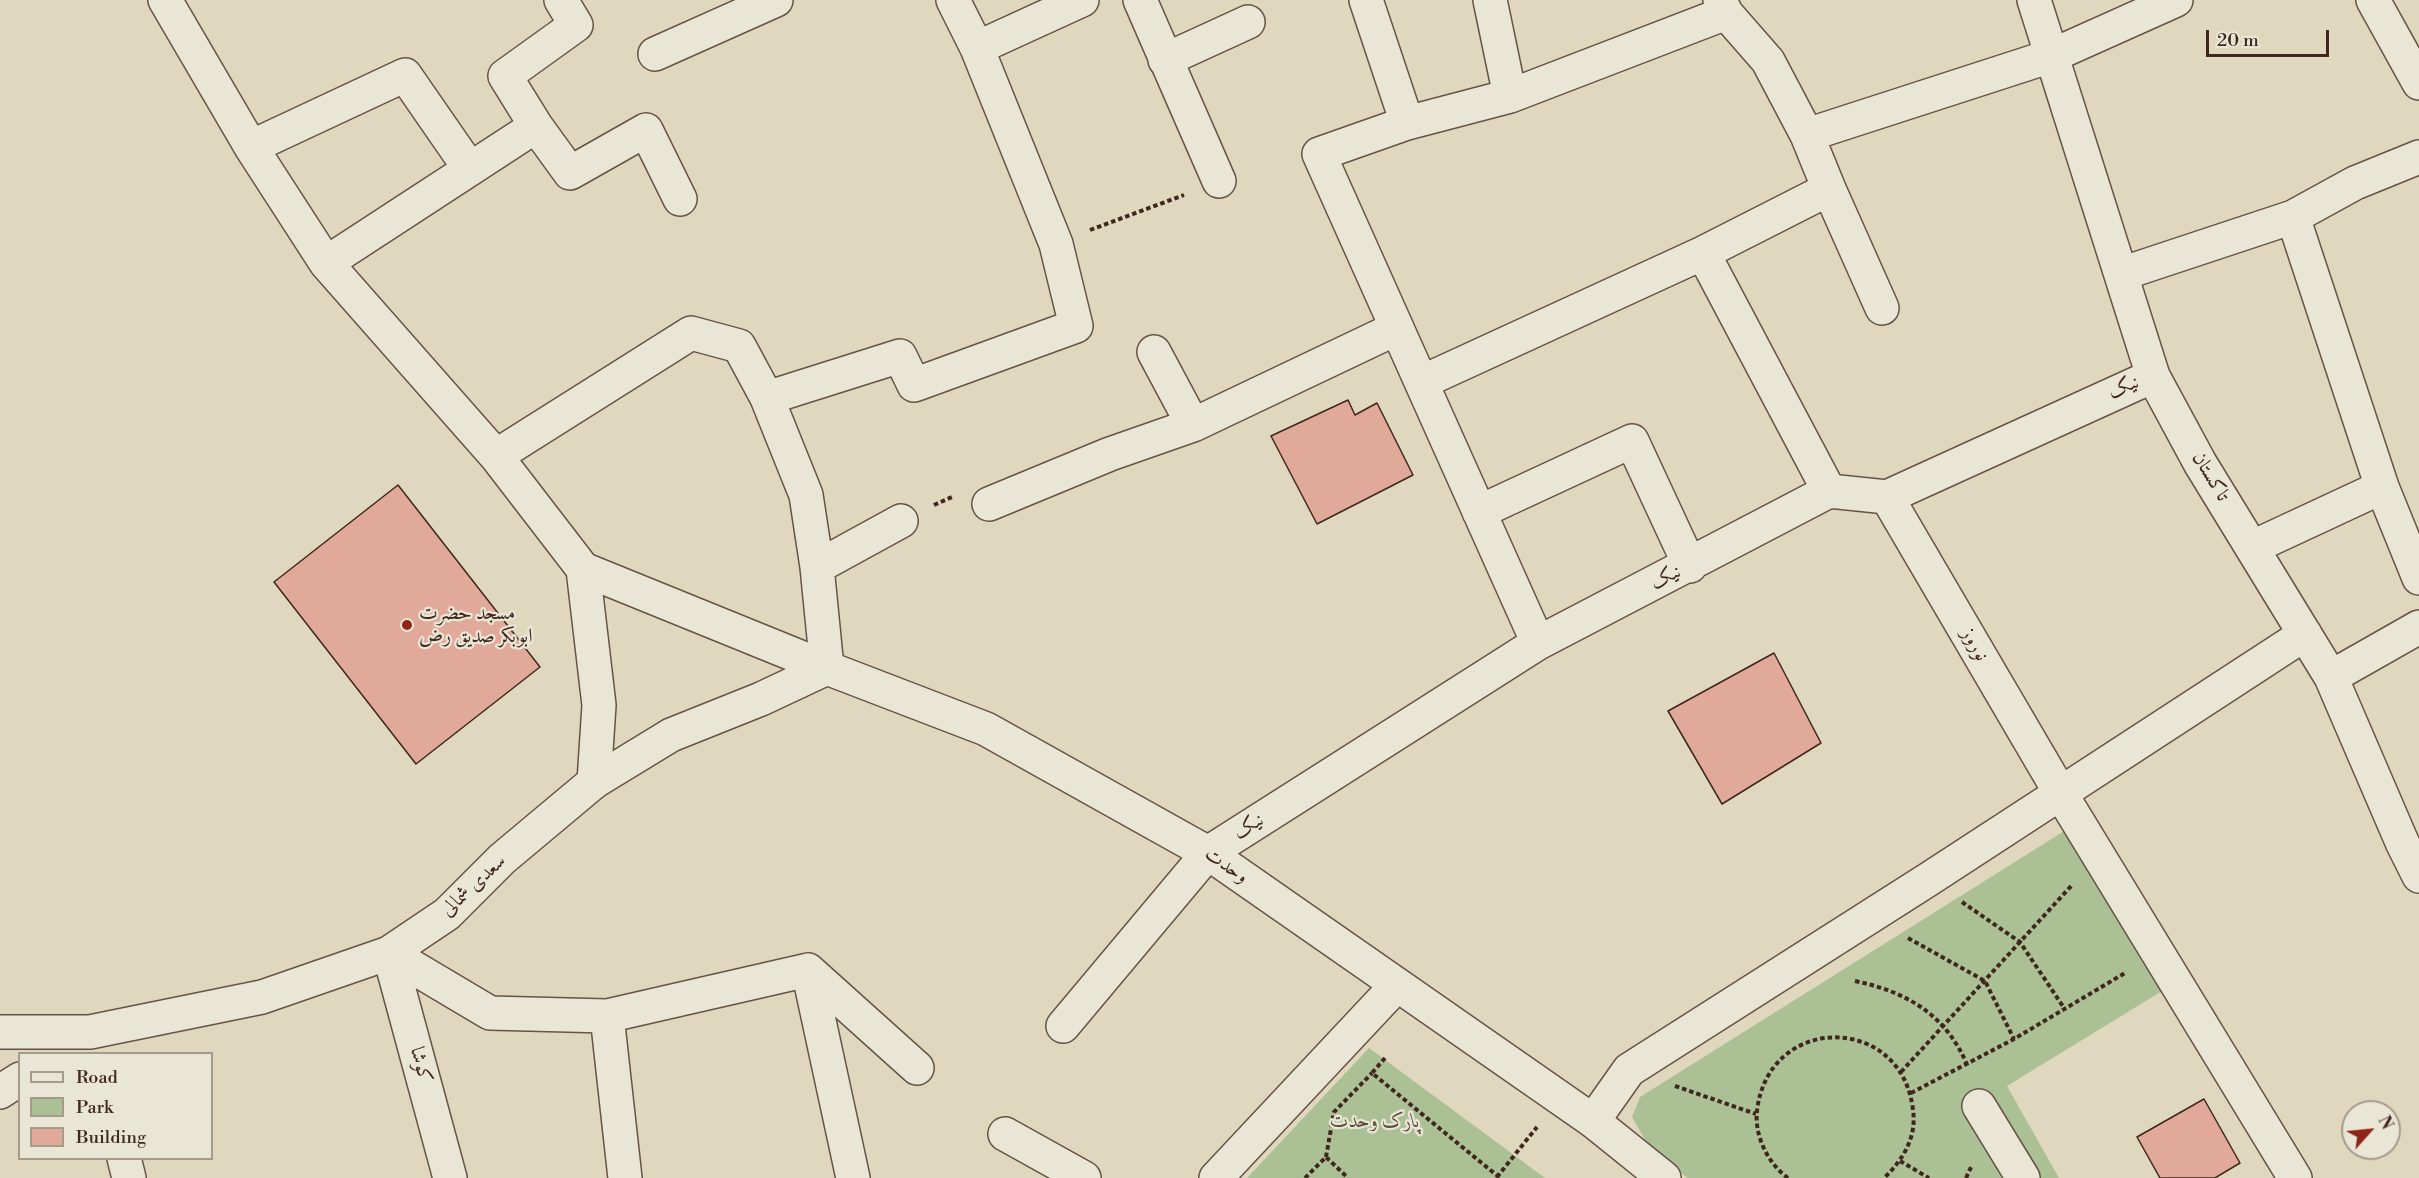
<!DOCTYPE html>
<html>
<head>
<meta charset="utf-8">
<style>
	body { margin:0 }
	#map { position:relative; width:2419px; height:1178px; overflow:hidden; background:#dfd8be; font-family:"Libre Bodoni",serif }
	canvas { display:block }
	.legend { position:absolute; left:18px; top:1052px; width:195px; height:108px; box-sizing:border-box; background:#eae6d5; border:2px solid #a69a8b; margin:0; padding:8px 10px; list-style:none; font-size:18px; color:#3f271d }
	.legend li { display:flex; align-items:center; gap:12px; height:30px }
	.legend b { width:30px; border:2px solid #a69a8b }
	.north { position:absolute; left:2341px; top:1100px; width:60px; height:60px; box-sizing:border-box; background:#eae6d5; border:2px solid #a69a8b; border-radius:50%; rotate:63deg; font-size:16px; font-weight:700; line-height:24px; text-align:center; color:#3f271d }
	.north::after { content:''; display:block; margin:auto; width:21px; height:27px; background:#8f2418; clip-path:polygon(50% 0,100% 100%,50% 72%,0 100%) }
	.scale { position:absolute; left:2206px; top:30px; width:123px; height:27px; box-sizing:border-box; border:3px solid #3f271d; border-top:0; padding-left:8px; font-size:18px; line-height:21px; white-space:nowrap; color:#3f271d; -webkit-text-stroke:4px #eae6d5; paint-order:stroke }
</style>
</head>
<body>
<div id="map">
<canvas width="2419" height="1178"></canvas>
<ul class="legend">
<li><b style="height:8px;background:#eae6d5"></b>Road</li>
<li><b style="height:16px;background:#acc096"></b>Park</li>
<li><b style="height:16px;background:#e1a99a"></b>Building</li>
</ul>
<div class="north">N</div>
<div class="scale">20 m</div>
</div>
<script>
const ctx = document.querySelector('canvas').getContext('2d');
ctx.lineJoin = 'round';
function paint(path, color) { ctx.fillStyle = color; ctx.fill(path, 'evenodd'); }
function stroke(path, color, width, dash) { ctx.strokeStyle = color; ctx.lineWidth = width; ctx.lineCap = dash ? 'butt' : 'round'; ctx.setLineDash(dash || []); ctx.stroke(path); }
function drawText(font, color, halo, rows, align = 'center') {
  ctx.font = font + ' "Libre Bodoni",Amiri,serif'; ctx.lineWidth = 4.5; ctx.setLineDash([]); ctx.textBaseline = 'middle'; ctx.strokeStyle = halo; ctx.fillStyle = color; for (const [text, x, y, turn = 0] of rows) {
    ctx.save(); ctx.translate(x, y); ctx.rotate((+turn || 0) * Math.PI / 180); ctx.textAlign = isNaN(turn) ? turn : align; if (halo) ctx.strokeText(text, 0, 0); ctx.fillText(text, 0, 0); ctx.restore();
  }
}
paint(new Path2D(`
	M2069,828L2167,988L2007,1086L2059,1178H1687L1645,1140L1632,1117L1640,1097Z
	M1369,1048L1545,1178H1247Z`), '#acc096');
const building = new Path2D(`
	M1348,400L1355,415L1377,403L1413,475L1317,524L1271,436Z
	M398,485L540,667L416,764L274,582Z
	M1774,653L1821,743L1722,804L1668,711Z
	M2204,1099L2240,1163L2215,1178H2160L2137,1137Z`);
paint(building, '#e1a99a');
stroke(building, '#3f271d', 1.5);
const minor = new Path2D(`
	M165,0L251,147L326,263L496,456L583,569L827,668L817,567L806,495L767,398L739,346L691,333L496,456
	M561,0L576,25L505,76L536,126L570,173L646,130L680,199
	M1140,0L1219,181
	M1366,0L1407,123
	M1490,0L1510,96
	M1720,0L1726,13L1768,61L1807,135L1829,189L1882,308
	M2034,0L2153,376L2200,463L2331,677L2402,842L2419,876
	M2373,0L2419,83
	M977,48L1082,0
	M655,54L776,0
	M1165,60L1248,22
	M1807,135L2051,56L2176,0
	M251,147L405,75L470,169
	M2293,217L2382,487L2419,578
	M1703,253L1829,491
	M326,263L536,126
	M2121,274L2293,217L2355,183L2419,157
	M1154,352L1193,425
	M1422,382L1703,253L1829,189
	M767,398L900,356L914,385L1076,326L1056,244L977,48L953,0
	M1887,497L2061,794L2295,1178
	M989,504L1110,454L1193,425L1397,328
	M1479,512L1632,441L1690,566
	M2253,547L2382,487
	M817,567L901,521
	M583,569L599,705L594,782
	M1538,643L1319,154L1407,123L1510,96L1726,13
	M2331,677L2419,627
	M389,953L490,1013L607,1016L808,970L917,1068
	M389,953L450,1178
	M808,970L853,1178
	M607,1016L625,1178
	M1063,1026L1208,853L1538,643L1829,491L1887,497L2153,376
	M1979,1106L2023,1178
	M1593,1121L1629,1070L1929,879L2305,634
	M1005,1134L1084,1178
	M124,1158L129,1178
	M1216,1178L1397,985`);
const tertiary = new Path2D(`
	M0,1032H90L262,997L389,953L447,914L502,859L594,782L671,735L761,699L827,668L986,729L1208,853L1593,1121L1664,1178
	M0,1092L20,1079`);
stroke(minor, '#675345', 36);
stroke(tertiary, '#675345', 36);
stroke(new Path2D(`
	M1090,230L1184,195
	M934,505L952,497
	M1962,902L2020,942L2064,1008
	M1908,938L1985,981L2014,1039
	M1855,981C1907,992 1947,1015 1968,1067
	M1385,1058L1372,1073L1500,1178
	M1901,1072L2073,884
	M1675,1086L1756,1114
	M1911,1093L2014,1039L2125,973
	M1326,1157L1334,1112L1372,1073
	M1900,1161L1929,1178
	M1497,1177L1537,1127
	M1305,1178L1326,1157L1348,1178
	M1788,1178C1768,1164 1754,1135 1757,1111C1768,1013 1902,1013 1913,1110C1917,1137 1903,1160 1884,1178
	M1966,1178L1972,1165`), '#3f271d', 4, [4.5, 3]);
stroke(minor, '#eae6d5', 33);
stroke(tertiary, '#eae6d5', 33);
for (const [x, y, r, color] of [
	[407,625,6,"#8f2418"]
]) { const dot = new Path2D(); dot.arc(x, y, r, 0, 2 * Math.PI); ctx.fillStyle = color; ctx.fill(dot); stroke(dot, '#eae6d5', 2); }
drawText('20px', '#3f271d', '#eae6d5', [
	["نیک",2124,388,-24],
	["تاکستان",2210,477,59],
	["نیک",1666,578,-27],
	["نوروز",1974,645,60],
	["نیک",1249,827,-32],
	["وحدت",1226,866,34],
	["سعدی شمالی",474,886,-43],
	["کوشا",420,1065,75]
]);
drawText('20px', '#3f271d', '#eae6d5', [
	["مسجد حضرت",419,614],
	["ابوبکر صدیق رض",419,637]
], 'left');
drawText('italic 20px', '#5a4d3b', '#eae6d5', [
	["پارک وحدت",1375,1122]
]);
</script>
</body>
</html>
